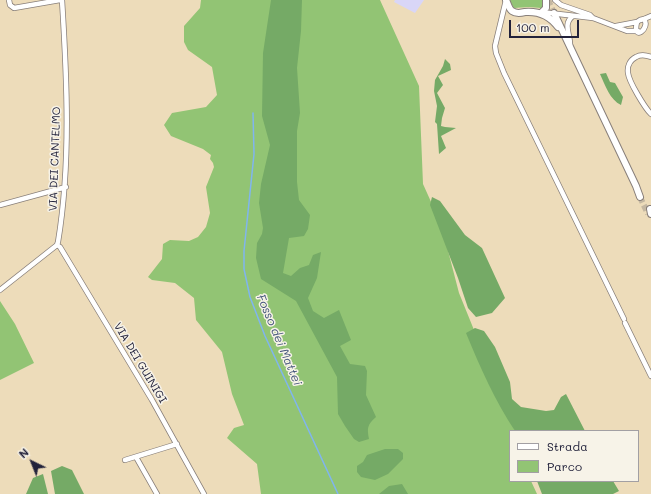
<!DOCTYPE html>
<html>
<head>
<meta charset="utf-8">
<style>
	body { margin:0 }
	#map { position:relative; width:651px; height:494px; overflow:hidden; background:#eddcba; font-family:Mali,sans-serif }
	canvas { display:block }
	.legend { position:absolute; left:509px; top:430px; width:130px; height:52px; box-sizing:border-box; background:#f7f3e8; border:1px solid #a29fa3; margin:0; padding:5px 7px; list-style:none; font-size:12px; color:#22223b }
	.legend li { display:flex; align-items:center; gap:8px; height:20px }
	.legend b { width:20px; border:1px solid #a29fa3 }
	.north { position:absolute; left:12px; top:442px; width:40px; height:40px; -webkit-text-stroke:3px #f7f3e8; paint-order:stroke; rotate:317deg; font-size:11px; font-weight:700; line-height:16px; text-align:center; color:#22223b }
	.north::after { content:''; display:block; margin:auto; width:14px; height:18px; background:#22223b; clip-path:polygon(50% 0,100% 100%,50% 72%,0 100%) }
	.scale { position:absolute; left:509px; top:20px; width:70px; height:18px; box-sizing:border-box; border:2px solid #22223b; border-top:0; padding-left:5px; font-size:12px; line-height:14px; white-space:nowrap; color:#22223b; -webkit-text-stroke:3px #f7f3e8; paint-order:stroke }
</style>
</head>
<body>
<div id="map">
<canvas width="651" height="494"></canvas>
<ul class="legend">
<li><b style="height:5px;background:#fff"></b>Strada</li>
<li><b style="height:11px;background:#92c474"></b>Parco</li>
</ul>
<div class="north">N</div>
<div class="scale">100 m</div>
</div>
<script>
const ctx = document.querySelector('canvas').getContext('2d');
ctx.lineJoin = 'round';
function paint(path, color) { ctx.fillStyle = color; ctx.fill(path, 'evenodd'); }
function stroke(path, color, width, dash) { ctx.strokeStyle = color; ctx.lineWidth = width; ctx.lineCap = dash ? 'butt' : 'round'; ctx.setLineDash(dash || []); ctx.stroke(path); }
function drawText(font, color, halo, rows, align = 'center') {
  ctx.font = font + ' Mali,sans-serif'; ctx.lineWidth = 3; ctx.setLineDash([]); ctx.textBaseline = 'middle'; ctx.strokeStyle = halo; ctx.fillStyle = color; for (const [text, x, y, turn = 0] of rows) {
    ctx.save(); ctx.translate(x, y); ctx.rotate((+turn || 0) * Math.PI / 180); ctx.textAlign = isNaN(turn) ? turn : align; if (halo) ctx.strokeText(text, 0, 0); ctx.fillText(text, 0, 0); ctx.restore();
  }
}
paint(new Path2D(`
	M395,0H424L415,13L394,2Z`), '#d9d6f7');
paint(new Path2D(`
	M201,0H380L419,86L423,184L441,224L459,293L515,431H510V481H531L537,494H261L257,464L227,438L234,428L244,425L232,394L222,352L196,320L194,298L175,283L152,280L148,277L162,259L163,244L170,240L189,241L198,237L206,227L210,213L206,187L214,167L213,163L210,159L211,155L203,149L171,136L164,125L172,113L206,107L217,95L212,67L188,50L184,42V26L200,8Z
	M509,0H544V6L541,8L529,7L514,8Z
	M0,301L15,324L34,363L0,380Z`), '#92c474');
paint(new Path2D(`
	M271,0H302L301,31L297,68L300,113L297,131V182L299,200L310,215L308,229L304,236L289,238L283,273L291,276L300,268L309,265L313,255L321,252L317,278L308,298L313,311L324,318L339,310L351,340L340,346L350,364L365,366L367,371L366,395L376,417C367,425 367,428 369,439L359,442L354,439L345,426L338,414L337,377L296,301L261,279L256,258L257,243L262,234L263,228L259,203L261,184L270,145L262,116L263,53Z
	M445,59L450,64L451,70L438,76L443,85L437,93L445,108L442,118L441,126L445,127L456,128L441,136L446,148L439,154L437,124L435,122L437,106L434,91L435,80L443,66Z
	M606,73L610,82L615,83L623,97L621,105C610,100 605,85 600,74Z
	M432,197L440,201L465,235L482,248L505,298L492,313L476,317L468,308L458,278L430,205Z
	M475,328L484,331L495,347L510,382L512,399L521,407L546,411L554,410L561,397L566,394L585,431H515C495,401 480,367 466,333Z
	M385,449H398L403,453V459L388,474L375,480L361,477L357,472V466L363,462L367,455Z
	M62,466L72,470L84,494H55L51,471Z
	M43,474L48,494H26L33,478Z
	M537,481H613L619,491L613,494H542Z
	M402,484L408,494H379L389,486Z`), '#75aa66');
stroke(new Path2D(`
	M253,113L254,154L244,251V269L250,297L265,336L338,494`), '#80b5ef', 1.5);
stroke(new Path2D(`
	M548,0L554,13
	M640,197L648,214`), '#c4b7a1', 6, [6, 3]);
const street = new Path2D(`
	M9,0L10,5L14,8L60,0
	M506,0L495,46L496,53L504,73L624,319
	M555,0L561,5L590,15L593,18
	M541,12L593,18L627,31H638
	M637,22C632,43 651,28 644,19
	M616,26L637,22L640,20L644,19L651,16
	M570,46C571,35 562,24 573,16
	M651,57C646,55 641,54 636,57C630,60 627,66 628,73C629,82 645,108 651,114
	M0,205L66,187
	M57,245L60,247L152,400L204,494
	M0,290L57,245L58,242C71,163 67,80 62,0
	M625,323L651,376
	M136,457L157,494
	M125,460L177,444`);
const secondary = new Path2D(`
	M506,0C508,4 509,9 512,11C516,14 521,13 525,12C539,11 550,16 558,27
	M542,12L546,8V0
	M554,13L636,186L640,197
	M650,209L651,214`);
stroke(street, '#887f7a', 6);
stroke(secondary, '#887f7a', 8);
stroke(street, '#fff', 4.5);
stroke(secondary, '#fff', 6);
drawText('11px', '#22223b', '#f7f3e8', [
	["VIA DEI CANTELMO",55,159,-88],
	["VIA DEI GUINIGI",140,363,59]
]);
drawText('italic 12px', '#43557a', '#f7f3e8', [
	["Fosso dei Mattei",279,340,67]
]);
</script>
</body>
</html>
